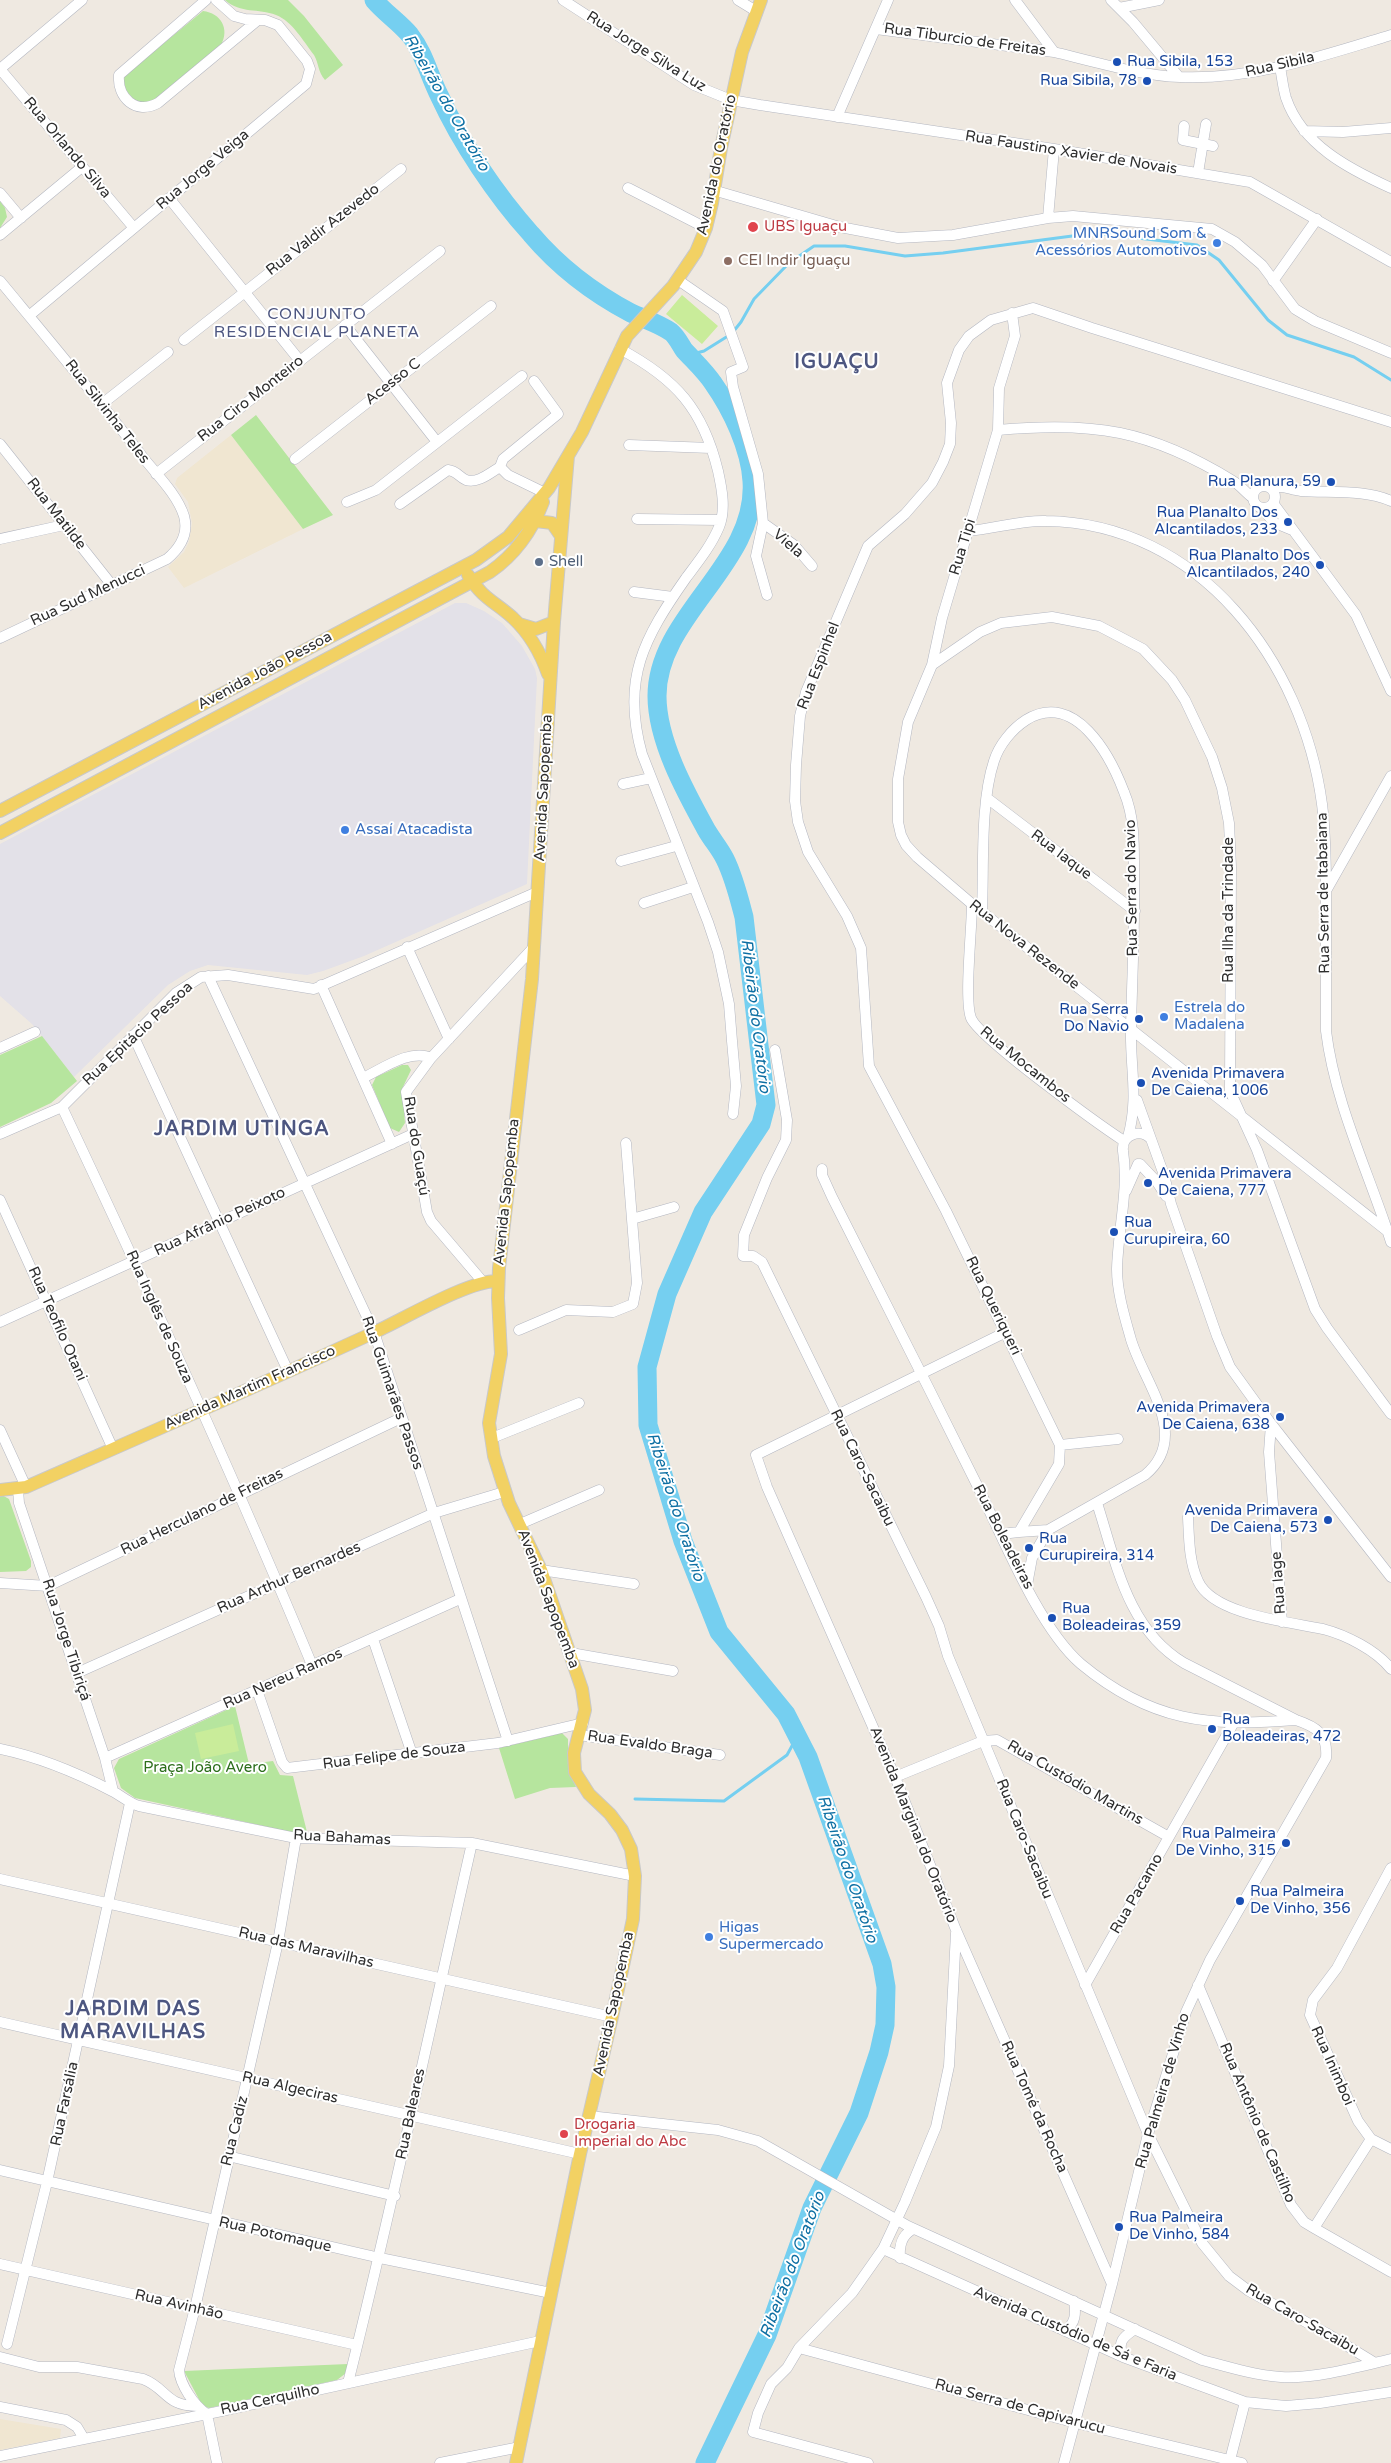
<!DOCTYPE html>
<html>
<head>
<meta charset="utf-8">
<style>
	body { margin:0 }
	canvas { display:block; background:#efe9e1 }
</style>
</head>
<body>
<canvas width="1391" height="2463"></canvas>
<script>
const ctx = document.querySelector('canvas').getContext('2d');
ctx.lineJoin = 'round';
function paint(path, color) { ctx.fillStyle = color; ctx.fill(path, 'evenodd'); }
function stroke(path, color, width, dash) { ctx.strokeStyle = color; ctx.lineWidth = width; ctx.lineCap = dash ? 'butt' : 'round'; ctx.setLineDash(dash || []); ctx.stroke(path); }
function drawText(font, color, halo, rows, align = 'center') {
  ctx.font = font + ' "Varela Round",sans-serif'; ctx.lineWidth = 4; ctx.setLineDash([]); ctx.textBaseline = 'middle'; ctx.strokeStyle = halo; ctx.fillStyle = color; for (const [text, x, y, turn = 0] of rows) {
    ctx.save(); ctx.translate(x, y); ctx.rotate((+turn || 0) * Math.PI / 180); ctx.textAlign = isNaN(turn) ? turn : align; if (halo) ctx.strokeText(text, 0, 0); ctx.fillText(text, 0, 0); ctx.restore();
  }
}
paint(new Path2D(`
	M455,603H466L484,611L502,623L522,646L535,669L537,678L527,884L364,956L323,971L307,975L208,965L190,971L168,985L74,1077L32,1024L0,996V844Z`), '#e3e1e8');
paint(new Path2D(`
	M231,435L303,529L184,588L168,567L184,552L189,542L192,523L188,502L175,484L177,478Z
	M0,2419L61,2429L60,2438L0,2450Z`), '#f0e6d1');
paint(new Path2D(`
	M225,0H288L304,16L343,65L325,80C318,72 319,64 314,55C304,42 292,21 276,15C258,8 241,14 225,0Z
	M203,11C221,13 230,29 221,45L155,100L149,103H138C129,95 121,88 125,75Z
	M0,201L5,208L7,217L0,228Z
	M256,415L333,515L303,529L231,435Z
	M42,1036L77,1081L51,1103L0,1127V1055Z
	M402,1065H408L411,1070L402,1089L405,1123L399,1132L390,1128L372,1085L376,1077Z
	M0,1494L9,1499L31,1561V1567L26,1571L0,1572Z
	M235,1706L249,1764L273,1761L280,1775L293,1776L307,1832H291L135,1798L121,1788L114,1768L119,1759Z
	M562,1733L568,1739V1770L576,1787L550,1788L515,1799L499,1748Z
	M348,2364L346,2373L337,2380L209,2408L202,2405L184,2371Z`), '#b6e59e');
paint(new Path2D(`
	M682,295L718,326L702,344L666,314Z
	M233,1724L239,1751L201,1759L195,1733Z`), '#c9ec9a');
stroke(new Path2D(`
	M733,332L741,322L754,299L789,263L814,246H845L905,256L943,253L1095,233L1197,245L1219,260L1268,320L1287,335L1354,357L1391,380
	M689,355L704,351L728,336
	M635,1799L724,1801L787,1755L798,1735`), '#75cff0', 3);
stroke(new Path2D(`
	M374,0C385,13 399,22 410,35C424,53 429,75 439,95C461,143 496,195 531,234C559,267 593,293 631,313C644,319 660,324 671,332C677,337 680,344 684,350C694,361 705,371 713,383C732,410 750,448 752,481C758,564 657,615 657,696C657,741 686,793 707,831C713,841 720,849 725,859C734,877 739,898 744,917L766,1105L761,1124L703,1212L667,1294L647,1367L648,1425L683,1541L719,1632L786,1714L808,1757L882,1964L886,1987L885,2025L879,2052L859,2113L812,2208L767,2335L705,2463`), '#75cff0', 19);
const minor = new Path2D(`
	M206,0L119,75C117,98 136,115 158,103L258,20
	M563,0L694,85L731,100L760,105L1054,149L1250,182L1391,262
	M738,0L756,11
	M1015,0L1054,52C1091,61 1143,76 1180,77C1253,80 1322,56 1391,35
	M1111,0L1133,22L1179,77
	M1119,8L1159,0
	M876,29L1054,52
	M1280,67C1282,77 1283,88 1286,98C1302,145 1349,169 1391,188
	M0,69L134,228
	M0,69L82,0
	M837,117L888,0
	M1184,126L1183,140L1213,146
	M1304,131L1343,132L1391,128
	M1198,173L1206,124
	M628,188L706,228
	M713,190L840,227L898,238L953,235L1048,218L1073,216L1212,229L1235,242L1262,265L1295,309L1315,321L1391,353
	M0,193L21,218
	M169,198L300,361
	M1048,218L1054,149
	M0,235L82,167
	M678,280L723,311L743,367L731,372L733,387L758,474L763,523L756,556L767,595
	M0,281C48,339 96,396 142,456C156,474 177,494 184,516C189,534 180,548 167,559L0,638
	M1273,281L1317,219
	M1012,313L1015,336L999,388L998,430L942,618L932,665L908,722L898,779V822L901,835L906,845L917,857L972,904L1391,1234
	M30,315L306,84L310,69L307,61L278,25L265,20L245,19L234,16L216,0
	M345,325L437,442
	M184,340L401,169
	M620,349C676,379 703,409 718,471C722,489 726,510 719,527C711,546 698,562 686,578C644,638 621,679 642,754L708,922L718,952L729,1004L732,1041L736,1086L733,1114
	M534,381L558,414L503,459L500,467L508,475L545,493
	M102,404L168,352
	M998,430C1093,421 1150,430 1233,481C1240,485 1246,493 1253,498
	M0,444L111,584
	M629,445L711,448
	M295,459L491,306
	M156,474L440,251
	M1253 497a11 11 0 1 1 22 0a11 11 0 1 1-22 0Z
	M1271,488C1282,484 1290,490 1301,491C1330,493 1365,489 1391,501
	M347,502L376,490L522,376
	M1273,503L1356,615L1391,691
	M400,504L448,470C457,471 459,477 466,480C478,484 491,472 500,467
	M1261,508L1275,523L1292,530
	M637,519L721,520
	M763,523L794,545L812,566
	M968,531C994,529 1020,520 1046,521C1200,523 1303,662 1322,804C1326,835 1326,865 1326,895C1326,940 1326,986 1326,1031C1335,1104 1369,1173 1391,1242
	M0,539L64,525
	M634,592L673,597
	M932,665L980,632L1001,623L1052,617L1099,626L1143,649L1172,680L1185,700L1212,757L1222,788L1229,823L1231,867L1230,1091L1257,1150L1315,1309L1327,1328L1391,1414
	M623,784L651,778
	M987,798L1135,911
	M621,861L676,846
	M1327,889L1391,776
	M644,903L693,887
	M972,904C972,928 964,1000 971,1018C979,1038 1101,1126 1124,1141
	M982,911C984,866 980,803 994,761C999,745 1012,729 1026,720C1075,690 1110,755 1124,792C1135,818 1134,846 1134,874C1135,925 1132,977 1131,1029C1130,1069 1139,1097 1128,1137
	M407,947L449,1039
	M208,976L374,1332L508,1741
	M321,985L392,1144
	M133,1035L288,1371
	M0,1048L35,1032
	M775,1050L787,1120L786,1140L767,1178L744,1235L743,1256H753L762,1262L926,1597L939,1626L948,1656L1148,2134L1202,2243L1229,2276L1249,2291L1326,2333L1375,2363
	M363,1078C382,1069 411,1048 431,1058
	M1137,1100L1164,1175L1171,1204L1217,1336L1230,1367L1269,1421L1391,1577
	M62,1107C149,1291 234,1477 312,1665
	M0,1134L62,1107L176,993L201,977L228,975L314,989L537,892
	M1140,1164L1157,1182L1166,1196
	M822,1169V1175L832,1197C881,1294 930,1390 978,1487C1003,1538 1039,1628 1081,1664C1151,1722 1209,1727 1295,1720
	M1126,1191L1138,1164
	M0,1200L113,1449
	M632,1219L674,1207
	M483,1282L431,1221L427,1212L406,1092L431,1058L534,947
	M0,1322L413,1134
	M519,1330L566,1310L613,1312L633,1304L637,1283L626,1143
	M1006,1332L756,1455L767,1487L895,1777L956,1930L1112,2284
	M1271,1424L1269,1452L1282,1622
	M0,1430L26,1487
	M492,1438L579,1403
	M1060,1445L1118,1439
	M18,1489L19,1503L105,1758L113,1791
	M1188,1517C1189,1538 1189,1562 1198,1581C1213,1615 1290,1622 1323,1629C1346,1635 1376,1650 1391,1669
	M520,1524L599,1490
	M1019,1532L1048,1530
	M1001,1534L1019,1532L1059,1464L1060,1445L946,1211L869,1066L861,948L847,916L808,852L798,822L795,801L796,765L800,716L806,692L868,546L905,514L932,483L943,462L950,444L951,423L947,383L959,350L969,336L991,320L1033,308L1092,328L1391,422
	M541,1570L634,1584
	M0,1583L48,1586L401,1418
	M1027,1585L1032,1558L1048,1530L1145,1475C1193,1435 1141,1380 1130,1336C1124,1315 1117,1291 1117,1269C1118,1230 1129,1190 1123,1151C1121,1134 1141,1128 1151,1139
	M373,1639L412,1754
	M571,1653L673,1671
	M77,1673L434,1513L504,1492
	M257,1690L282,1762L287,1768L498,1743L583,1723
	M579,1735L720,1755
	M0,1749C39,1757 77,1773 112,1791C122,1796 129,1803 139,1806L296,1838L472,1843L635,1876
	M105,1758L460,1599
	M895,1777L983,1741L997,1740L1169,1837
	M1391,1868L1337,1968L1313,2000L1310,2015L1358,2121L1371,2139L1391,2149
	M0,1879L612,2017
	M1085,1985L1233,1724
	M1198,1985L1291,2205L1304,2222L1314,2228L1391,2272
	M0,2022L580,2154
	M589,2116L718,2130L758,2141L908,2226L1202,2360C1228,2367 1254,2375 1281,2377C1315,2379 1358,2367 1391,2359
	M228,2156L395,2196
	M0,2170L380,2258L551,2293
	M1314,2228L1371,2139
	M883,2249L1123,2357L1245,2402L1286,2406L1320,2403L1391,2392
	M900,2258C899,2246 902,2234 914,2229
	M0,2264L357,2345
	M1065,2331C1076,2323 1076,2313 1074,2301
	M7,2344L47,2182L130,1803
	M799,2348L1076,2423L1242,2463
	M0,2357L39,2367H77L143,2379C167,2388 165,2406 197,2406
	M1123,2357C1117,2342 1123,2337 1135,2329
	M348,2383C393,2204 431,2023 472,1843
	M0,2407L66,2420L77,2427L83,2437
	M207,2414C194,2406 180,2384 179,2370L195,2308L278,1942L296,1838
	M207,2414L217,2463
	M0,2456L217,2412L540,2341
	M1230,2460L1245,2402
	M440,2463L520,2447
	M868,2463L753,2432L758,2413L771,2384L787,2368L799,2348L852,2293L883,2249L905,2202L936,2127L949,2066L956,1933
	M1064,2463L1112,2284L1148,2134L1186,2012L1210,1960L1326,1758C1328,1734 1317,1727 1296,1720L1184,1663C1127,1629 1116,1562 1097,1503`);
const major = new Path2D(`
	M528,520L552,523L561,536
	M468,575C483,599 494,601 513,618C529,633 541,654 548,674
	M519,624L536,629L554,622
	M0,811L476,560L508,537L549,488L582,432L627,336L673,286L696,252L706,228L712,203L721,148L742,52L761,0
	M0,833L490,572C516,554 532,531 543,502
	M0,1490L26,1487C142,1436 258,1386 373,1333C402,1320 469,1280 498,1281
	M516,2463L580,2154L612,2017L633,1919L635,1876L631,1849L622,1830L610,1814L589,1794L575,1772L574,1753L585,1710L582,1689L541,1570L509,1503L494,1456L489,1423L501,1354L498,1298L499,1268L532,979L554,622L568,456`);
stroke(minor, '#b4b7c1', 11);
stroke(major, '#c9c9c9', 14);
stroke(minor, '#fff', 10);
stroke(major, '#f2d163', 12);
for (const [x, y, r, color] of [
	[1117,62,5,"#1a4fb4"],
	[1147,81,5,"#1a4fb4"],
	[753,227,6,"#e0444e"],
	[1217,243,5,"#3f7fe0"],
	[728,261,5,"#8d6e63"],
	[1331,482,5,"#1a4fb4"],
	[1288,522,5,"#1a4fb4"],
	[539,562,5,"#5c6f8a"],
	[1320,565,5,"#1a4fb4"],
	[345,830,5,"#3f7fe0"],
	[1164,1017,5,"#3f7fe0"],
	[1139,1019,5,"#1a4fb4"],
	[1141,1083,5,"#1a4fb4"],
	[1148,1183,5,"#1a4fb4"],
	[1114,1232,5,"#1a4fb4"],
	[1280,1417,5,"#1a4fb4"],
	[1328,1520,5,"#1a4fb4"],
	[1029,1548,5,"#1a4fb4"],
	[1052,1618,5,"#1a4fb4"],
	[1212,1729,5,"#1a4fb4"],
	[1286,1843,5,"#1a4fb4"],
	[1240,1901,5,"#1a4fb4"],
	[709,1937,5,"#3f7fe0"],
	[564,2134,5,"#e0444e"],
	[1119,2227,5,"#1a4fb4"]
]) { const dot = new Path2D(); dot.arc(x, y, r, 0, 2 * Math.PI); ctx.fillStyle = color; ctx.fill(dot); stroke(dot, '#fff', 2); }
drawText('15px', '#2e2e2e', '#fff', [
	["Rua Tiburcio de Freitas",965,40,8],
	["Rua Jorge Silva Luz",646,52,32],
	["Rua Sibila",1280,65,-13],
	["Rua Orlando Silva",67,148,50],
	["Rua Faustino Xavier de Novais",1071,153,9],
	["Avenida do Oratório",717,165,-78],
	["Rua Jorge Veiga",203,170,-40],
	["Rua Valdir Azevedo",323,230,-38],
	["Acesso C",393,382,-38],
	["Rua Ciro Monteiro",251,399,-38],
	["Rua Silvinha Teles",107,412,52],
	["Rua Matilde",56,514,52],
	["Viela",788,544,41],
	["Rua Tipi",963,547,-73],
	["Rua Sud Menucci",88,596,-25],
	["Rua Espinhel",819,666,-69],
	["Avenida João Pessoa",265,671,-28],
	["Avenida Sapopemba",544,788,-87],
	["Rua Iaque",1061,855,37],
	["Rua Serra do Navio",1132,888,-91],
	["Rua Serra de Itabaiana",1324,893,-91],
	["Rua Ilha da Trindade",1229,910,-90],
	["Rua Nova Rezende",1024,945,38],
	["Rua Epitácio Pessoa",138,1034,-43],
	["Rua Mocambos",1025,1065,39],
	["Rua do Guaçú",416,1146,81],
	["Avenida Sapopemba",507,1192,-84],
	["Rua Afrânio Peixoto",220,1222,-25],
	["Rua Queriqueri",993,1306,64],
	["Rua Inglês de Souza",159,1317,66],
	["Rua Teofilo Otani",57,1324,66],
	["Avenida Martim Francisco",250,1388,-24],
	["Rua Guimarães Passos",392,1393,71],
	["Rua Caro-Sacaibu",862,1468,64],
	["Rua Herculano de Freitas",202,1512,-26],
	["Rua Boleadeiras",1003,1537,63],
	["Rua Arthur Bernardes",289,1578,-24],
	["Rua Iage",1279,1583,-94],
	["Avenida Sapopemba",548,1599,69],
	["Rua Jorge Tibiriçá",66,1640,72],
	["Rua Nereu Ramos",283,1679,-24],
	["Rua Evaldo Braga",650,1745,8],
	["Rua Felipe de Souza",394,1756,-7],
	["Rua Custódio Martins",1075,1783,30],
	["Avenida Marginal do Oratório",913,1825,68],
	["Rua Bahamas",342,1838,3],
	["Rua Caro-Sacaibu",1024,1839,68],
	["Rua Pacamo",1137,1894,-60],
	["Rua das Maravilhas",306,1948,13],
	["Avenida Sapopemba",614,2004,-78],
	["Rua Inimboi",1332,2066,66],
	["Rua Algeciras",290,2088,13],
	["Rua Palmeira de Vinho",1163,2091,-74],
	["Rua Farsália",65,2104,-78],
	["Rua Tomé da Rocha",1034,2107,66],
	["Rua Baleares",411,2114,-78],
	["Rua Antônio de Castilho",1257,2123,67],
	["Rua Cadiz",235,2131,-76],
	["Rua Potomaque",275,2235,13],
	["Rua Avinhão",179,2305,13],
	["Rua Caro-Sacaibu",1302,2320,30],
	["Avenida Custódio de Sá e Faria",1075,2334,23],
	["Rua Cerquilho",270,2400,-12],
	["Rua Serra de Capivarucu",1020,2407,15]
]);
drawText('15px', '#164399', '#fff', [
	["Rua Sibila, 153",1127,62],
	["Rua Sibila, 78",1137,81,"right"],
	["Rua Planura, 59",1321,482,"right"],
	["Rua Planalto Dos",1278,513,"right"],
	["Alcantilados, 233",1278,530,"right"],
	["Rua Planalto Dos",1310,556,"right"],
	["Alcantilados, 240",1310,573,"right"],
	["Rua Serra",1129,1010,"right"],
	["Do Navio",1129,1027,"right"],
	["Avenida Primavera",1151,1074],
	["De Caiena, 1006",1151,1091],
	["Avenida Primavera",1158,1174],
	["De Caiena, 777",1158,1191],
	["Rua",1124,1223],
	["Curupireira, 60",1124,1240],
	["Avenida Primavera",1270,1408,"right"],
	["De Caiena, 638",1270,1425,"right"],
	["Avenida Primavera",1318,1511,"right"],
	["De Caiena, 573",1318,1528,"right"],
	["Rua",1039,1539],
	["Curupireira, 314",1039,1556],
	["Rua",1062,1609],
	["Boleadeiras, 359",1062,1626],
	["Rua",1222,1720],
	["Boleadeiras, 472",1222,1737],
	["Rua Palmeira",1276,1834,"right"],
	["De Vinho, 315",1276,1851,"right"],
	["Rua Palmeira",1250,1892],
	["De Vinho, 356",1250,1909],
	["Rua Palmeira",1129,2218],
	["De Vinho, 584",1129,2235]
], 'left');
drawText('15px', '#be3a42', '#fff', [
	["UBS Iguaçu",764,227],
	["Drogaria",574,2125],
	["Imperial do Abc",574,2142]
], 'left');
drawText('15px', '#366cbe', '#fff', [
	["MNRSound Som &",1207,234,"right"],
	["Acessórios Automotivos",1207,251,"right"],
	["Assaí Atacadista",355,830],
	["Estrela do",1174,1008],
	["Madalena",1174,1025],
	["Higas",719,1928],
	["Supermercado",719,1945]
], 'left');
drawText('15px', '#785e54', '#fff', [
	["CEI Indir Iguaçu",738,261]
], 'left');
drawText('15px', '#4e5e75', '#fff', [
	["Shell",549,562]
], 'left');
drawText('15px', '#2c6e1b', '#fff', [
	["Praça João Avero",205,1768]
]);
drawText('italic 16px', '#0d6fa3', '#fff', [
	["Ribeirão do Oratório",446,103,60],
	["Ribeirão do Oratório",755,1016,83],
	["Ribeirão do Oratório",675,1507,72],
	["Ribeirão do Oratório",847,1869,71],
	["Ribeirão do Oratório",793,2265,-69]
]);
ctx.letterSpacing = '1px';
drawText('16px', '#4d5680', '#fff', [
	["CONJUNTO",317,315],
	["RESIDENCIAL PLANETA",317,333]
]);
ctx.letterSpacing = '0px';
ctx.letterSpacing = '1px';
drawText('bold 20px', '#4d5680', '#fff', [
	["IGUAÇU",837,363],
	["JARDIM UTINGA",242,1130],
	["JARDIM DAS",133,2010],
	["MARAVILHAS",133,2033]
]);
ctx.letterSpacing = '0px';
</script>
</body>
</html>
